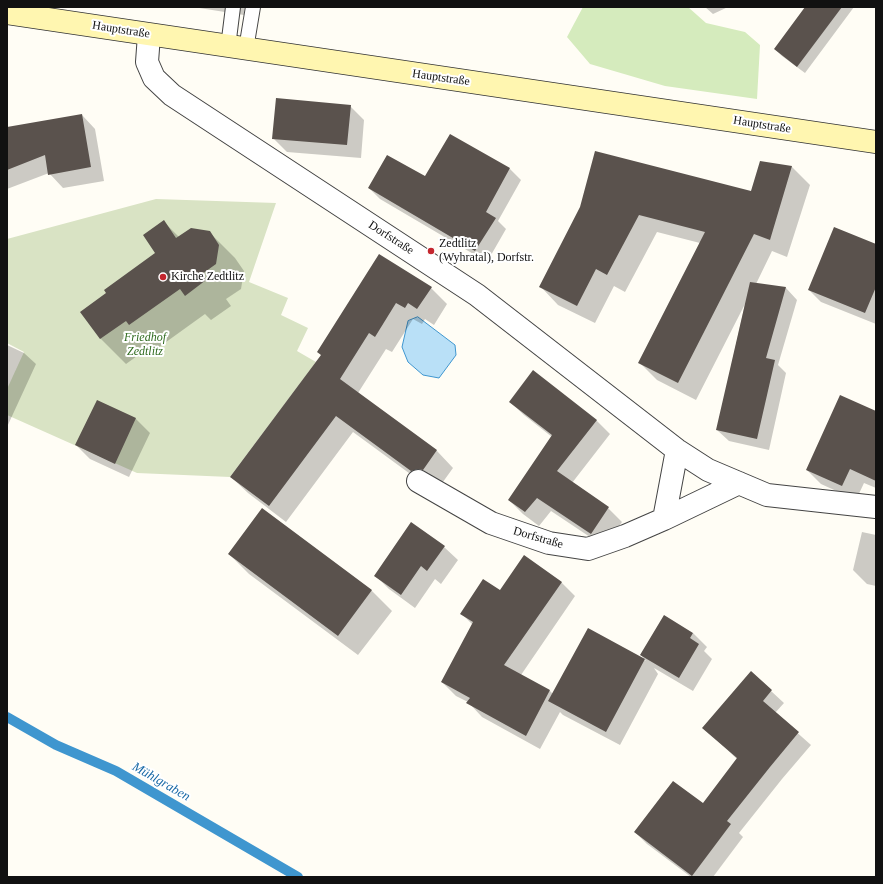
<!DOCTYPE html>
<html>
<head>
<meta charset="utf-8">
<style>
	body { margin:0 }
	#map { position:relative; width:883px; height:884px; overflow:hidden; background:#fffdf5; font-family:"Times New Roman",serif }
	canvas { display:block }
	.frame { position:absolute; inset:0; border:8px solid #111; pointer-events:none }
</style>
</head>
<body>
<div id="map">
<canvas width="883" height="884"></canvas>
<div class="frame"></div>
</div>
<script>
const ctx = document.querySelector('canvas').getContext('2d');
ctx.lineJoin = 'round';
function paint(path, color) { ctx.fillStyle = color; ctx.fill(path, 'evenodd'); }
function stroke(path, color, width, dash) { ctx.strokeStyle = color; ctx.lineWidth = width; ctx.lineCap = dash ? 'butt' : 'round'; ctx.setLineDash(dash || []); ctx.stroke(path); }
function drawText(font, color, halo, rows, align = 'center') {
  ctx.font = font + ' "Times New Roman",serif'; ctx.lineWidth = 4; ctx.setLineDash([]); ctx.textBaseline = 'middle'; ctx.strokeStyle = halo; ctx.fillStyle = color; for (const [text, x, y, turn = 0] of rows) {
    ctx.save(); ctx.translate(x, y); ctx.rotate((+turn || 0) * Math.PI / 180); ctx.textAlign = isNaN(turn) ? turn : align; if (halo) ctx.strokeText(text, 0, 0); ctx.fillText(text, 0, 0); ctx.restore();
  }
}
paint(new Path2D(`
	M583,7H688L706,23L745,32L760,45L757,99L665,86L590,64L567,37Z`), '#d5ebbd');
paint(new Path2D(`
	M156,199L276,203L249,282L288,298L281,315L308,328L297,351L316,362L230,477L137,473L7,415V389L24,352L7,343V239Z`), '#d9e3c4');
const water = new Path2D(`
	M418,317L455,345L456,355L439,378L423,375L408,362L402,347L408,321Z`);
paint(water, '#b9e0f7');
stroke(water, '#3f96cf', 1);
paint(new Path2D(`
	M193,7H245L244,15Z
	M705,7H728L713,14Z
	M806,7H854L805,73L782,56L775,49Z
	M350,106L364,120L361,158L287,152L273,138Z
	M82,115L95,129L104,181L63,188L49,173L7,189V128Z
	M761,162L792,167L810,185L787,257L772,251L756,284L786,288L797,300L778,365L786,373L769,450L729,441L717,430L745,304L696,400L657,380L639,362L700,243L657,232L625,292L614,286L595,323L558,305L541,287L581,207L751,192Z
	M510,169L521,180L498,221L506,229L487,262L380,199L369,188L425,178Z
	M164,222L179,237L209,232L235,258L244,271L241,289L226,299L231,306L211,320L205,314L155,350L151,346L126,364L100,338L108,293L156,253Z
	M876,245V324L821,302L809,290Z
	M379,255L431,288L447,304L434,325L425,319L422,324L413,319L392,352L386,349L358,393L437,451L453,468L440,486L428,487L353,432L286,522L248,493L231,477L322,356Z
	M7,345L24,353L36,364L7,427Z
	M98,401L136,419L150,433L129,477L90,459L76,445Z
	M510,402L596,420L610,434L572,483L608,508L622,522L605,547L551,511L539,526L523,514L509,500L552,437L524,415Z
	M876,412V488L864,483L856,500L821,484L807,470Z
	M262,509L372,591L392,611L358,655L249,574L229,554Z
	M862,532L876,535V586L867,584L853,570Z
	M444,547L458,560L441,584L435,579L415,608L389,589L375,575Z
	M561,582L575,596L521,675L550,691L553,694L588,629L646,661L641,655L693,633L707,647L704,651L712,659L693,691L654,668L658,674L620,745L563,715L560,712L540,749L482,717L468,702L456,696L442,682L473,625L461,613L501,591Z
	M771,691L784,703L775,713L811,745L782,779L739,833L743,837L713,877H691L647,844L635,832L703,804L737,759L704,728Z`), '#0003');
stroke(new Path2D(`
	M7,717L56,745L116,771L298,877`), '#3f96cf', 10);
paint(new Path2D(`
	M805,7H842L797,67L774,49Z
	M276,98L351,105L347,145L272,139Z
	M82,114L91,167L48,175L45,155L7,170V127Z
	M450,134L510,168L486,212L496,218L475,251L368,188L387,155L425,176Z
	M595,151L751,191L760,161L792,166L770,240L754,234L678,383L638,363L705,232L639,215L607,275L596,269L577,306L539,287L580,207Z
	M164,220L176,238L191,228L210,231L219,245L216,264L202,274L206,280L185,296L180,289L129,325L126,321L100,339L80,312L106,293L104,290L155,253L143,235Z
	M834,227L876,244V287L865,313L808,290Z
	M379,254L432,287L417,309L408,303L405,308L396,303L375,337L369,333L340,379L437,450L423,470L418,469L411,471L336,416L269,506L230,477L321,355L317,352Z
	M750,282L786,287L766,358L775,360L757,439L716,430Z
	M533,370L597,420L557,471L609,507L591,534L537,498L525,512L508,500L552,435L509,402Z
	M840,395L876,411V481L850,469L842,486L806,470Z
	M97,400L136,418L115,464L75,445Z
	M262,508L372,590L338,636L228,554Z
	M411,522L445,546L427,571L421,566L401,595L374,576Z
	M524,555L562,582L504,665L550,690L526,736L466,703L470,698L441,682L473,622L460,614L483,579L500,590Z
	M664,615L693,633L690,638L699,644L679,678L640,655Z
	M588,628L645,659L606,732L548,701Z
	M751,671L772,690L763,701L799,732L770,767L727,821L731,824L692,876L634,832L673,781L703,803L737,758L702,728Z`), '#5a524d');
const lane = new Path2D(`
	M228,47L233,7
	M246,49L253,7`);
const street = new Path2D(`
	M149,35L147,62L154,78L172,95L477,295L677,450L708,470L767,495L876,507
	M418,481L491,523L549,543L588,549L625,536L664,519L677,450
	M664,519L739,483`);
const secondary = new Path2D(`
	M7,13L876,142`);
stroke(lane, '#444', 16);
stroke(street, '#444', 24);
stroke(secondary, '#333', 24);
stroke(lane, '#fff', 14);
stroke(street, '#fff', 22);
stroke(secondary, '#fff6b0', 22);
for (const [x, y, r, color] of [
	[431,251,4,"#c4262e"],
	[163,277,4,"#c4262e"]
]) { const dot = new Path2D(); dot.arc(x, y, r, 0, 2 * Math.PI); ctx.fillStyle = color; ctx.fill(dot); stroke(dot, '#fff', 1.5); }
drawText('12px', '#111', '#fff', [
	["Hauptstraße",121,30,9],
	["Hauptstraße",441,78,8],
	["Hauptstraße",762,125,9],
	["Dorfstraße",391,238,33],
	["Dorfstraße",538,538,16]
]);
drawText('12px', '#111', '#fff', [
	["Zedtlitz",439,244],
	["(Wyhratal), Dorfstr.",439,258],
	["Kirche Zedtlitz",171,277]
], 'left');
drawText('italic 12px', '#2f6b1f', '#fff', [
	["Friedhof",145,338],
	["Zedtlitz",145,352]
]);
drawText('italic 13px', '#1768a6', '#fff', [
	["Mühlgraben",161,782,30]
]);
</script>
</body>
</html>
